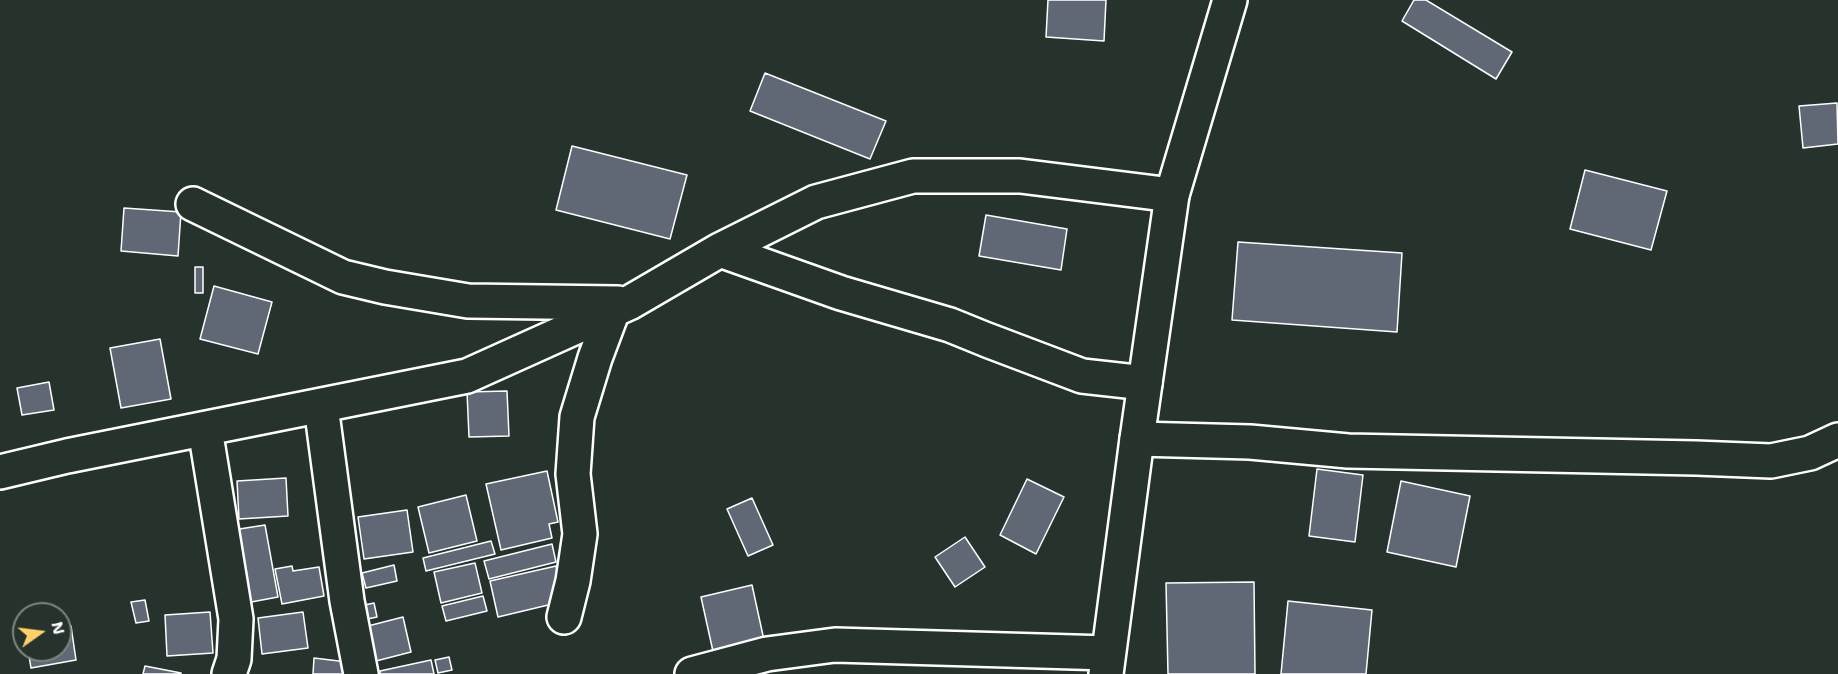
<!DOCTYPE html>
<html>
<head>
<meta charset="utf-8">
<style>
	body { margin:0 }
	#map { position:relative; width:1838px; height:674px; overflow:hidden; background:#26332d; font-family:"Shantell Sans",sans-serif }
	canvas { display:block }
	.north { position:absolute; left:12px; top:602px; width:60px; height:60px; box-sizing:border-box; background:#26332d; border:2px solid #7d8581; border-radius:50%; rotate:76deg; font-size:16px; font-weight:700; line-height:24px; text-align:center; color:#fff }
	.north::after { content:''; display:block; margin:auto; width:21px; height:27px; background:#ffd166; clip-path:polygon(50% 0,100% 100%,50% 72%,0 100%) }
</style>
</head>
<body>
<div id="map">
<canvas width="1838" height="674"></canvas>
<div class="north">N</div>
</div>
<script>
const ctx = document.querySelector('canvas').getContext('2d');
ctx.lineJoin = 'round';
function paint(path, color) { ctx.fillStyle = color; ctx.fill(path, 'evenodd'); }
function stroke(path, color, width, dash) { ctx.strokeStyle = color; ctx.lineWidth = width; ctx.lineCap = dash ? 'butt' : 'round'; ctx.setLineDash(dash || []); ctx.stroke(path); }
const building = new Path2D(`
	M1048,0H1106L1104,41L1046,37Z
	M1414,0H1426L1512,52L1496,79L1402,21Z
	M765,73L886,121L870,159L750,111Z
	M1837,103L1838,144L1803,148L1799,106Z
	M572,146L687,175L670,239L556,210Z
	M1585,170L1667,191L1651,250L1570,229Z
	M124,208L181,212L178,256L121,251Z
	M986,215L1067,229L1061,270L979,256Z
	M1238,242L1402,253L1397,332L1232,320Z
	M195,267H203V293H195Z
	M214,286L272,302L258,354L200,339Z
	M160,339L171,399L121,408L110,348Z
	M49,382L54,410L22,415L17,388Z
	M507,391L509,436L469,437L467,392Z
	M1317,469L1363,475L1355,542L1309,536Z
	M547,471L558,522L549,524L552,538L501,550L486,484Z
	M286,478L288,516L239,519L237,481Z
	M1027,479L1064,497L1036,554L1000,535Z
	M1401,481L1470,496L1456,567L1387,552Z
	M466,495L477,541L429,553L418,507Z
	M752,498L773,545L748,556L727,509Z
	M407,510L413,552L364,559L358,517Z
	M265,525L278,597L246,603L233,530Z
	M965,537L985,567L955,587L935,557Z
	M491,541L495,554L426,571L423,558Z
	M552,544L556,562L489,579L484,561Z
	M475,563L482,593L441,603L434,572Z
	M394,565L397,581L366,588L362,573Z
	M292,566L293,571L319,567L324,596L282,604L275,569Z
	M556,566L565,601L498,617L490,581Z
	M1254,582L1255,674H1168L1166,583Z
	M752,585L767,654L716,665L701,597Z
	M483,596L487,611L446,621L442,606Z
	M145,600L149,621L136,623L131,602Z
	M1288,601L1372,610L1366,674H1281Z
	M374,603L377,617L363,620L360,606Z
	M210,612L213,653L167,656L165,615Z
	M303,612L308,648L262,654L258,618Z
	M403,617L411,652L376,661L368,626Z
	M71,626L76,660L31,668L28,650H60V628Z
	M449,657L452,670L438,673L435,660Z
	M314,658L347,662L345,674H313Z
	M431,660L434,674H380V671Z
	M145,666L181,673V674H143Z`);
paint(building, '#606875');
stroke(building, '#fff', 1.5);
const street = new Path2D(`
	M193,204L343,277L385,287L468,301L618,303
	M720,250L841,293L950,325L987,340L1082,376L1145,383
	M321,406L347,601L361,674
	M205,429L236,619L234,659L229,674
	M1137,439L1250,442L1348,451L1696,458L1771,461L1810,453L1838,440
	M0,472L67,456L467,376L629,303L720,250L816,202L913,176H1020L1172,195
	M564,617L573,581L580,534L573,474L577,417L595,358L613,310
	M692,674L767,654L835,645L1108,653`);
const secondary = new Path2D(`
	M1106,674L1137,439L1172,195L1230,0`);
stroke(street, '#fff', 38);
stroke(secondary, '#fff', 38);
stroke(street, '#26332d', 33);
stroke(secondary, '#26332d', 33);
</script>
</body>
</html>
